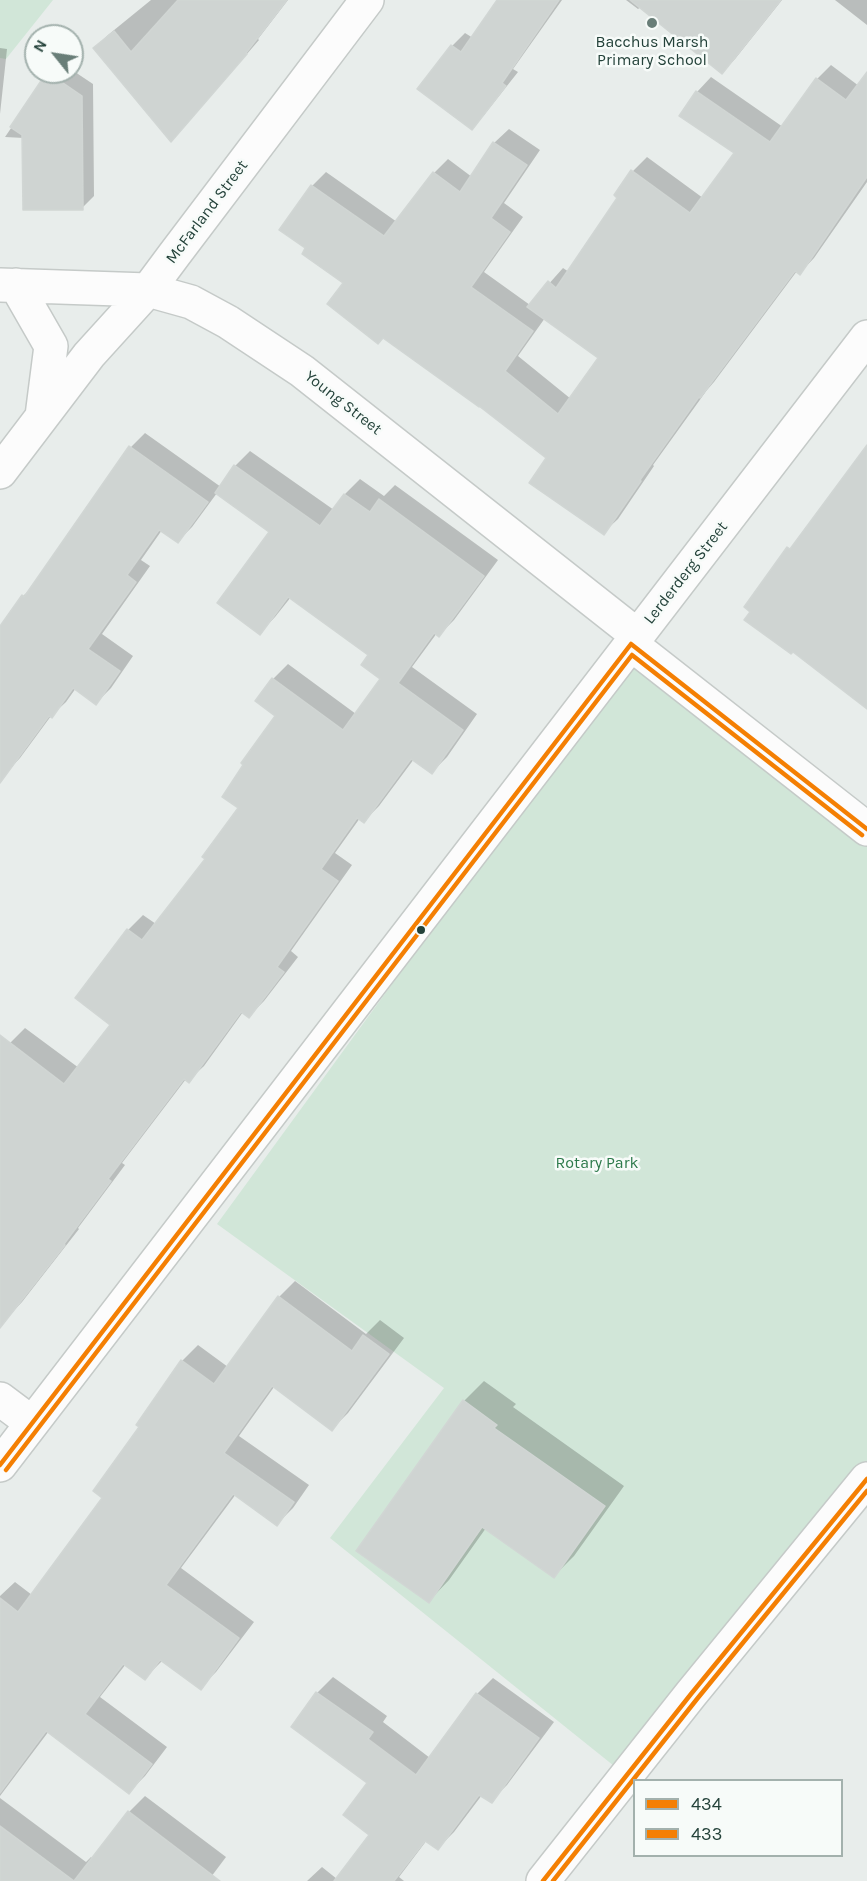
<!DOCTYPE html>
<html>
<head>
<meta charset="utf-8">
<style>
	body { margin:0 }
	#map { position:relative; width:867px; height:1881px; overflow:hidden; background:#e8edeb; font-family:Karla,sans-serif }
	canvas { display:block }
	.legend { position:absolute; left:633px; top:1779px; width:210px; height:78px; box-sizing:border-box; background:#f7fbf9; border:2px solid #a3b1ad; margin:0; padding:8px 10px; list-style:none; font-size:18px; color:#24423a }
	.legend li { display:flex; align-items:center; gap:12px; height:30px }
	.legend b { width:30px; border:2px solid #a3b1ad }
	.north { position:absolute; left:24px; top:24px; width:60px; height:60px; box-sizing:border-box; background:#f7fbf9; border:2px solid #a3b1ad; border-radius:50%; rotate:300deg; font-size:16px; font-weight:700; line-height:24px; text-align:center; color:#24423a }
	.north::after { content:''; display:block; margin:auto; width:21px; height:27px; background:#697e78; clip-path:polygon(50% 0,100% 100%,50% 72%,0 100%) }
</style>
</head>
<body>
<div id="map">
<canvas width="867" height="1881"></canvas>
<ul class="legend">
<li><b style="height:8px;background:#f47f03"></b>434</li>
<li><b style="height:8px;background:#f47f03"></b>433</li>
</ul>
<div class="north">N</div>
</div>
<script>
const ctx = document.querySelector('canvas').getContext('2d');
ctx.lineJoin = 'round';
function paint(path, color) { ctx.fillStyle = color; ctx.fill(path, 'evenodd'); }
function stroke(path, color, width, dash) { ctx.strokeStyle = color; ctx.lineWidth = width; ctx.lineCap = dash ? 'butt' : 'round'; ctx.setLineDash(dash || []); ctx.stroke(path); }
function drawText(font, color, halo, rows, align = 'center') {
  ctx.font = font + ' Karla,sans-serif'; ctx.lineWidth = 5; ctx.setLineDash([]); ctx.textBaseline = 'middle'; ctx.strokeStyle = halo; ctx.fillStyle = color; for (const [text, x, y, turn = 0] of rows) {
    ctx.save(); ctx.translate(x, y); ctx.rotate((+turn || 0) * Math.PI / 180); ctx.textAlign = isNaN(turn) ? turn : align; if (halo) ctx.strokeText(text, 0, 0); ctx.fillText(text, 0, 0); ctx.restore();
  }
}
paint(new Path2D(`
	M0,0H53L6,59L0,58Z
	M632,655L867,830V1486L634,1782L330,1538L444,1388L217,1224Z`), '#d1e6d8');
paint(new Path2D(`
	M151,0H288L258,39L259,40L184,127L95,48L108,35Z
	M499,0H562L513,69L518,72L484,115L471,128L419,89L452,46L465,33L473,38Z
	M626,0H782L735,59L722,72L641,7L638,9Z
	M835,0H867V25Z
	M0,48L7,49L0,114Z
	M831,65L859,86L867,78V182L814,258L800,273L797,271L714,382L707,390L653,465L654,466L618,519L603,533L548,458L307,248L312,186L326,172L397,222L434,173L448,159L472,177L494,143L509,129L540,150L504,203L523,217L484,272L530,305L563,268L569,272L619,197L633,171L647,157L703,198L736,153L681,115L697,92L711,77L783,127L817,79ZM545,318L600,358L571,399L518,356Z
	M72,70L93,84L94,196L82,208L24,138L5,137L49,72H72Z
	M145,433L221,487L235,466L250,451L334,510L345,494L360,479L384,496L395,485L498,560L454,620L439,635L437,633L412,667L477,714L447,757L432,772L414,759L379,806L364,821L360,818L335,853L352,865L291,951L298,957L264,1001L249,1016L243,1012L204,1066L188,1081L186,1079L122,1163L125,1165L78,1228L79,1229L22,1302L7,1318L0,1313V1057L10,1043L25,1028L79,1068L112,1024L128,930L143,915L156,924L207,858L240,807L277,716L273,679L288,664L356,714L382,678L370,655L291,597L275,617L260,633L271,531L217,493L192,527L178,541L162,530L141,560L150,566L102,634L133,656L111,688L96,703L76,688L66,702L51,716L20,758L6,773L0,769V629L23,596L34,586L131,447Z
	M295,1281L366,1334L380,1320L404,1338L348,1413L332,1429L274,1387L239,1436L309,1485L293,1508L277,1524L236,1494L181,1568L254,1622L216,1672L200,1688L163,1660L145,1678L126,1664L100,1697L167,1747L145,1776L129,1792L49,1731L0,1796V1596L15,1582L32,1595L104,1498L141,1427L182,1361L198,1345L228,1367L279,1297Z
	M484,1381L516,1404L513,1407L624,1486L574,1556L554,1576L486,1528L449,1580L429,1601L464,1401Z
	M333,1677L387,1716L383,1722L430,1758L477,1694L493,1678L554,1722L507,1785L491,1801L482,1795L454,1832L438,1848L427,1840L399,1877L404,1881H307L322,1867L337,1879L371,1835L369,1783L317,1693Z
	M145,1796L226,1857L208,1881H0V1798L86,1862L91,1857L93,1859L129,1812Z`), '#0003');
const building = new Path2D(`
	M178,0H287L246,53L247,54L171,142L93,48L114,31L131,52Z
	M497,0H559L502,83L506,86L472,130L417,89L451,45L461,52Z
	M630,0H781L722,74Z
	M47,72L82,96L83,210H23L22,135L10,127Z
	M867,72V177L800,275L795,271L700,398L699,397L640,480L641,481L604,535L529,483L546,458L479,406V407L383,338L378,344L327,304L343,283L302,254L305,248L279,230L311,185L384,236L433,172L460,192L493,142L527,165L491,218L510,232L471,287L533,331L505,371L558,414L598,358L527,307L548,281L556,288L617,198L614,195L631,170L690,213L734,153L679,116L696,91L770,142L816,78L846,100Z
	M867,445V709L793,652L791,654L744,620L750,612L744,607L787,547L790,549Z
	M129,446L208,502L178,543L159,530L127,575L136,582L88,649L120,671L96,705L73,688L52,718L49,716L0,783V626L22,595L24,597Z
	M234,465L320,526L344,494L370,512L379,499L484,576L439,637L434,633L398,683L463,730L432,774L411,759L364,823L357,818L321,869L338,881L277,967L284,972L249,1018L241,1012L189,1083L184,1079L108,1179L111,1181L64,1244L65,1245L0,1328V1035L64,1084L110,1025L75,998L127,929L142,940L205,859L202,857L238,808L222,797L243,765L241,763L275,716L255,701L272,678L343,730L380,679L361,665L368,655L288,597L260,635L217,603L269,532L215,493Z
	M278,1296L352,1351L363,1335L389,1354L332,1431L272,1386L224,1453L294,1502L277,1526L233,1494L166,1585L239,1638L201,1690L160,1660L145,1680L123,1664L85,1714L152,1764L129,1794L46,1731L0,1793V1598L18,1612L102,1498L93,1491L139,1427L136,1425L181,1360L214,1384Z
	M463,1400L497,1425L494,1428L605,1506L554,1578L482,1527L429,1603L356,1551Z
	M316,1692L373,1732L368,1739L416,1775L476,1693L539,1738L492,1803L479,1795L438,1850L425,1841L394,1881H334L369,1835L343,1815L367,1783L291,1727Z
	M128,1811L220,1881H0V1826L74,1881Z`);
paint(building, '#cfd4d2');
stroke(building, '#d1d6d4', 1.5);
const minor = new Path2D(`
	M0,285L148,290L191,302L228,322L302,371L638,636
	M16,285L51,346L42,416
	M0,472L89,355L148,290L174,255L367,0
	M631,644L867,829
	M0,1399L32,1423
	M0,1465L867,337
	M543,1881L691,1694L867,1479`);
stroke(minor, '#c5cac8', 36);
stroke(minor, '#fcfcfc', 33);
stroke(new Path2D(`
	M0,1465L631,644L867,829
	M543,1881L691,1694L867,1479`), '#f47f03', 4.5);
stroke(new Path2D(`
	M6,1470L632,655L862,835
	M553,1881L697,1699L867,1491`), '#f47f03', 4.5);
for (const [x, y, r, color] of [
	[652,23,6,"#697e78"],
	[421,930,5,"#24423a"]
]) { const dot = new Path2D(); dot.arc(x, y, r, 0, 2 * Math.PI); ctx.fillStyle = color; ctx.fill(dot); stroke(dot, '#f7fbf9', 2); }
drawText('16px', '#24423a', '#f7fbf9', [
	["Bacchus Marsh",652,42],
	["Primary School",652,60]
]);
drawText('16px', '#24423a', '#f7fbf9', [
	["McFarland Street",207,212,-53],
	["Young Street",343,403,38],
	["Lerderderg Street",686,573,-52]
]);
drawText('16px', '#2d7a4b', '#f7fbf9', [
	["Rotary Park",597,1163]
]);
</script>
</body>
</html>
